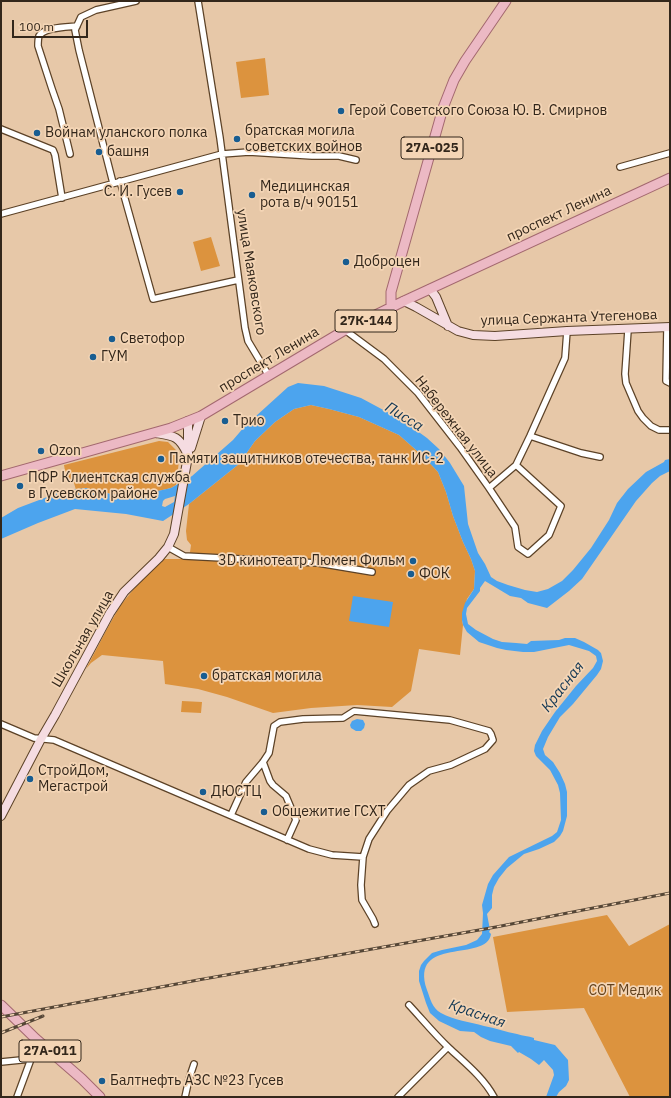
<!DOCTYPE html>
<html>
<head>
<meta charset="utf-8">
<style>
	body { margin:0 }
	#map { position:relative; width:671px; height:1098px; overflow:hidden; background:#e7c8a8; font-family:"IBM Plex Sans",sans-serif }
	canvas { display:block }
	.frame { position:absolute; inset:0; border:2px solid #33271b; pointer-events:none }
	.scale { position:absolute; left:12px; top:20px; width:76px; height:18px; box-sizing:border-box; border:2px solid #33271b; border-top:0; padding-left:5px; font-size:12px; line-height:14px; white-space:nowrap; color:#33271b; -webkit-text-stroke:3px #f4d5b5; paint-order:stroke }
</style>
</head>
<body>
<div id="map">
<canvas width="671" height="1098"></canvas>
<div class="frame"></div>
<div class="scale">100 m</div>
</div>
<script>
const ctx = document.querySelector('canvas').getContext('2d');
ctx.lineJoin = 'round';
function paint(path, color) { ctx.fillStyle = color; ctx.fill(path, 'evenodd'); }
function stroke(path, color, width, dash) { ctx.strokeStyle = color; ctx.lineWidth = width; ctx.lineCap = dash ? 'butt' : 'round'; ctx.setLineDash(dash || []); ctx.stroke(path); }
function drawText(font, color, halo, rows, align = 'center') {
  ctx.font = font + ' "IBM Plex Sans",sans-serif'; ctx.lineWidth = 3.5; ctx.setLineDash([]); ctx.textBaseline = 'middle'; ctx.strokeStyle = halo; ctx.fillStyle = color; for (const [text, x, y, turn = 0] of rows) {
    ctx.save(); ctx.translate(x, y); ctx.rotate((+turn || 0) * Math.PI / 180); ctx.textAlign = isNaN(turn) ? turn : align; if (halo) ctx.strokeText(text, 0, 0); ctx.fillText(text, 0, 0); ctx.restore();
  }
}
paint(new Path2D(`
	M265,58L269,95L241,98L236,62Z
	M211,237L220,266L201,271L193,242Z
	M311,405L329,409L359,417L399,435L424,457L438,472L446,492L453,516L463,542L471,559L475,571L474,589L467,599L462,620L463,625L460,655L419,649L411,691L392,707L357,705L311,708L273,713L227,697L198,689L165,684L163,661L102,655L91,663L86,669L107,629L120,606L158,559H189L191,545L187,540L186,531L189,504L239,464L255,441L275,422L294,409Z
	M159,441L168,442L179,453V461L176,485L171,488L136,496L111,494L86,488L76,490L74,483L66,477L64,465Z
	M182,701L202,702L201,713L181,712Z
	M607,915L629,946L670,924V1097H630L584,1008L507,1012L493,937Z`), '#dc933e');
paint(new Path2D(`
	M298,383L324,386L361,398L402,420L427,438L439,449L450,463L464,486L468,524L478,553L485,564L491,577L497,581L508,585L525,590L537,592L548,589L562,581L573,570L591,548L609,520L617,503L628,489L646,472L664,462L665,460L670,459V471L660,476L652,483L636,501L582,579L569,591L547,608L528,603L521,598L510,596L485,581L480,588V591L467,608L466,614L468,624L476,630L493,639L502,642L516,643L527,644L531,641L559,640L565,638H575L584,642L598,650L601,653L603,661L601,669L597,675L573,704L560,717L548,737L543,749L545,755L553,762L560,773L565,784L567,792V816L563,831L560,836L554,842L539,849L524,854L507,868L499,878L494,887L492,895V908L487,914L490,930L489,932L491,934C487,963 409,935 427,990C430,998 432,1008 441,1013C454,1020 470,1022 484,1026C495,1028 506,1032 517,1034C523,1036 528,1036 534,1038V1040L555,1045L568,1060L569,1080L566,1086L559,1092L556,1097H546L554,1075L553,1070L544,1060L539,1065L531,1059L519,1052L518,1053L511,1046L490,1041L481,1037L474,1032L460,1031L439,1021L430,1013L426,1003L419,981V971L421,965L424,961L432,953L442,950L466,945L477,940L482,934L483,913L482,905L488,884L493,875L509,857L552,836L557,832L561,820L560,793L558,785L550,770L536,756L534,751L535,745L542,731L555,712L576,686L593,668L597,661L596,656L589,651L569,645L534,652H523L506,650L497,648L479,642L467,632L463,625L462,620V613L465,603L474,589L475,571L471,559L463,542L453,516L446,492L438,472L424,457L399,435L359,417L329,409L311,405L294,409L275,422L255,441L239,464L189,504L163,521L126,514L75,509L38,523L1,539V518L18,508L63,491L86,488L111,494L136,496L171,488L192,476L233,440L245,426L288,387ZM175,496L174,502L165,507L162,506L163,501L165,499Z
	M353,596L393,602L389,627L349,621Z
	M357,719L363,720L365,724L364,728L361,731H356L351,728L350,725L352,721Z`), '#4ca4ee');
const minor = new Path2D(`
	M198,1L220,138L245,328L248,341L269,376
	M1,129L53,150L55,155L62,198
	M70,154L59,109L52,89L38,46C38,43 38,39 39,36C44,27 67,27 77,26
	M620,167L670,153
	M120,181L153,299L238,280
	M113,183L79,50L75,30L81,17L96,10L136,1
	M1,214L222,154L249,152L312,156H339L356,160
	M667,327L666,381L670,383
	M345,330L384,359L418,393L460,447L489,488L515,527L518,547L528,554L549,535L561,506L516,465
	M628,330L625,374L626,383L638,411L643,418L651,426L659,430H670
	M530,436L581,453L600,457
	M489,488L516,465L530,436L565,358L567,331
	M168,547L184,556L318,563L372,572
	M1,724L34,738L54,740L309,849L332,855L363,857
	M263,762L270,781L273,785L286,796L296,820L287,840
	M231,815L246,782L263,762L269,753L274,726L280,722L303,719L343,718L354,711L450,720L489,731L491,734L493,740L485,749L451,765L429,771L409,785L387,811L369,839L363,857L361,885L362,900L373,919L375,924
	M409,1005C422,1019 435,1035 449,1048C465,1063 483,1077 494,1097
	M1,1062L31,1059
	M17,1097L31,1059L36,1039
	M185,1097L189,1079L194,1064
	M398,1097L448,1047`);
const secondary = new Path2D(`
	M430,289L436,297L448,326
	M404,301L416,307L458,331L473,335L495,336L567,331L670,327
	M156,433C174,436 179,436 187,453
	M191,448L201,416
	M1,816L41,739L55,715L110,613L124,592L159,558L168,547L174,534L188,456V421`);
const primary = new Path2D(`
	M392,308L391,303V292L443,108L454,80L465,61L506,1
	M1,476L171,428L201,416L345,330L404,301L670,178
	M1,1005L36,1039L82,1079L100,1097`);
stroke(minor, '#5c4227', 8);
stroke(secondary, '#5c4227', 10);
stroke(primary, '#a3686f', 11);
stroke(minor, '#fff', 5.5);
stroke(secondary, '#f5dce1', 8);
stroke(primary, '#ecb9c4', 9);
const rail = new Path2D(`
	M1,1017L198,980L496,927L670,893
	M1,1033L43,1016`);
stroke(rail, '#554636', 3);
stroke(rail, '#f4d5b5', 1.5, [4.5]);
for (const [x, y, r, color] of [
	[341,111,4,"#185d91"],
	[37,133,4,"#185d91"],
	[237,139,4,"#185d91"],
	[99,152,4,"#185d91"],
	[180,192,4,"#185d91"],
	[252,195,4,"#185d91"],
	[346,262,4,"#185d91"],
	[112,339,4,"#185d91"],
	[93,357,4,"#185d91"],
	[225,421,4,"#185d91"],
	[41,451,4,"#185d91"],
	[161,459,4,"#185d91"],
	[20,486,4,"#185d91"],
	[413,561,4,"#185d91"],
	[411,574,4,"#185d91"],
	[204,676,4,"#185d91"],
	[30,779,4,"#185d91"],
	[203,792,4,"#185d91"],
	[264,812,4,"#185d91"],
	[102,1081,4,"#185d91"]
]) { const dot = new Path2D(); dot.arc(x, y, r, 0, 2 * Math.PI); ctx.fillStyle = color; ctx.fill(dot); stroke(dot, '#f4d5b5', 1.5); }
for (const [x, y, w] of [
	[432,148,62],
	[366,321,62],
	[50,1051,62]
]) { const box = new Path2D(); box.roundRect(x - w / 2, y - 11, w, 22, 3); ctx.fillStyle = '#f4d5b5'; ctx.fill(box); stroke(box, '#33271b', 1); }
drawText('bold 13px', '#33271b', null, [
	["27А-025",432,148],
	["27К-144",366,321],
	["27А-011",50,1051]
]);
drawText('14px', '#33271b', '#f4d5b5', [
	["Герой Советского Союза Ю. В. Смирнов",349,111],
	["братская могила",245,131],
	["советских войнов",245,147],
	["Войнам уланского полка",45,133],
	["башня",107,152],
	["Медицинская",260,187],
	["рота в/ч 90151",260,203],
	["С. И. Гусев",172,192,"right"],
	["Доброцен",354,262],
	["Светофор",120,339],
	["ГУМ",101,357],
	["Трио",233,421],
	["Ozon",49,451],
	["Памяти защитников отечества, танк ИС-2",169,459],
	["ПФР Клиентская служба",28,478],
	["в Гусевском районе",28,494],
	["3D кинотеатр Люмен Фильм",405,561,"right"],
	["ФОК",419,574],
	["братская могила",212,676],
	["СтройДом,",38,771],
	["Мегастрой",38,787],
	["ДЮСТЦ",211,792],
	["Общежитие ГСХТ",272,812],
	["Балтнефть АЗС №23 Гусев",110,1081]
], 'left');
drawText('14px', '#33271b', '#f4d5b5', [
	["проспект Ленина",559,214,-25],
	["улица Маяковского",251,272,81],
	["улица Сержанта Утегенова",569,318,-2],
	["проспект Ленина",269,360,-31],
	["Набережная улица",456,427,52],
	["Школьная улица",83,639,-60]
]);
drawText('14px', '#62421e', '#f4d5b5', [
	["СОТ Медик",625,991]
]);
drawText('italic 15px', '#123754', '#f4d5b5', [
	["Писса",404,417,32],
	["Красная",563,687,-52],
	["Красная",477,1014,19]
]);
</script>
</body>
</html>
